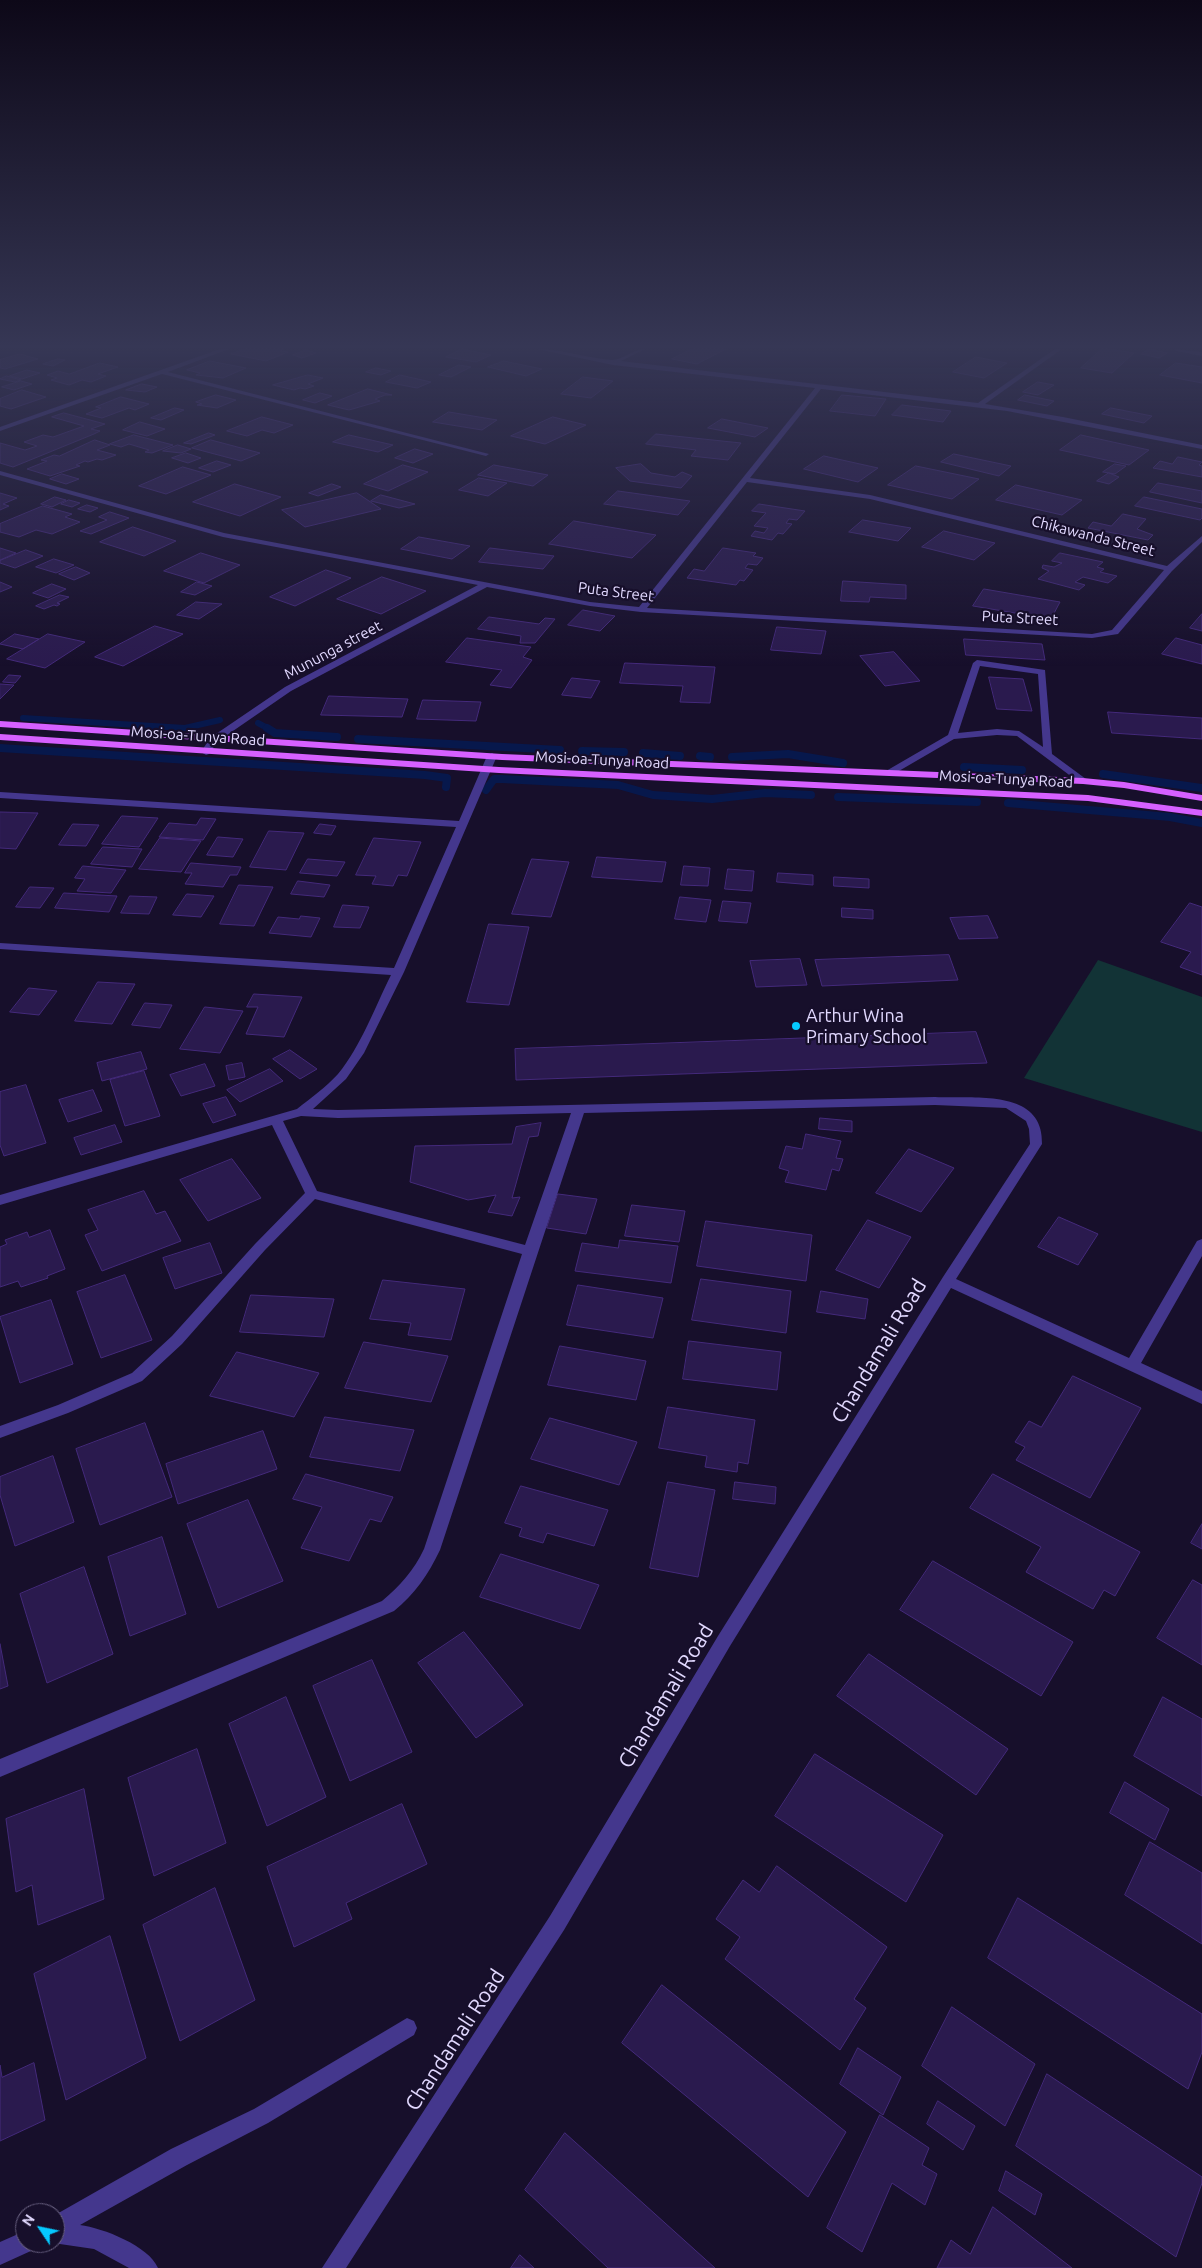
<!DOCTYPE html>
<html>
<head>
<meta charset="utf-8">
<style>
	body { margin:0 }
	#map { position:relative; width:1202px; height:2268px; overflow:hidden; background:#170f2b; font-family:Ubuntu,sans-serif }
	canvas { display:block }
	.north { position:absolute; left:15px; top:2203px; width:50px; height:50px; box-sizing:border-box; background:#170f2b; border:1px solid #686080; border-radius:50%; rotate:304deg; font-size:14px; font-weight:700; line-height:20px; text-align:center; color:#e2d9ff }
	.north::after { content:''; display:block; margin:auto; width:18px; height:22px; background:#05c9ff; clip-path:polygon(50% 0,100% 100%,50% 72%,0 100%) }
</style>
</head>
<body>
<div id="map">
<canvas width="1202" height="2268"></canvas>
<div class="north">N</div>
</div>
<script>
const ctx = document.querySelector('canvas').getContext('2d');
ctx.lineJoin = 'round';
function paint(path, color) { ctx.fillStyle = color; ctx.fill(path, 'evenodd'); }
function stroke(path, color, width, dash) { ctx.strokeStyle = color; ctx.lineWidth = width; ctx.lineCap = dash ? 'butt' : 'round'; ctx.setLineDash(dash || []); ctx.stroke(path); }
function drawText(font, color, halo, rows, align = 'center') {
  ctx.font = font + ' Ubuntu,sans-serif'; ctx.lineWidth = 4.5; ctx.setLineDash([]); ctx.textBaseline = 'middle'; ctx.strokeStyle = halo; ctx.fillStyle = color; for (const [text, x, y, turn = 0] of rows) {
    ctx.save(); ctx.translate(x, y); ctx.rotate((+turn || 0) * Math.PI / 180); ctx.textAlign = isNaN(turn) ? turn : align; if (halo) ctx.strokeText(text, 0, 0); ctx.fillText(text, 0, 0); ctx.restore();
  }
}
paint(new Path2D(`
	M1098,960L1202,997V1132L1024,1078Z`), '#123336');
stroke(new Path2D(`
	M23,718L185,728L220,720
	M258,723L269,729`), '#07184c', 6);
stroke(new Path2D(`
	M267,728L275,733L337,737
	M358,739L560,750
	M0,748L425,775L447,778L446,787
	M582,751L624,752
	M643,753L680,756
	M700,756L710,757
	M732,757L788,754L843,763
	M964,767L1022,770
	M1103,774L1202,788
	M486,790L494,779H502L618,785L653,795L712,799L765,793L811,795
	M838,797L977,802
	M1008,803L1170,817L1202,823`), '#07184c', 8);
const building = new Path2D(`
	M244,349H283L281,351L288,352L266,361L231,354Z
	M462,349L491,355L476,362L446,357Z
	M692,349H726L697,364L672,359Z
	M1102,349H1109L1134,353L1112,373L1081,368Z
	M1149,349L1167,353L1159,358L1141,354Z
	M306,350L316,353L302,358L293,355Z
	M20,354L38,359L5,369L0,368V360Z
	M976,357L1007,363L984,378L953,372Z
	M58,359L65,360L53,366L43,364Z
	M210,361L246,368L223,378L196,375L200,373L187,370Z
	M504,361L542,369L526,376L488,367Z
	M100,363L118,367L98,374L106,376L91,382L82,380L69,385L51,380L57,378L47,375L58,371L69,374Z
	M1176,363L1202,367V383L1160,375Z
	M459,365L471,367L451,377L439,375Z
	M376,368L391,371L381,375L366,372Z
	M27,370L40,373L22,379L10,376Z
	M308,375L323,378L308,384L314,386L305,389L300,388L294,390L273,385Z
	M400,375L431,382L417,388L386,382Z
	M7,376L21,380L15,382L0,379Z
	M583,377L613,381L591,398L561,394Z
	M21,381L32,384L14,390L2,387Z
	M1038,382L1054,385L1038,395L1023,392Z
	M142,384L157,387L145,392L126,390Z
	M368,389L392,395H385L375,399L380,401L349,410L328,405Z
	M22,390L46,397L11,409L0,406V399Z
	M320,393L332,396L315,403L303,400Z
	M216,395L236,400L217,408L197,405L202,404L196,402Z
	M842,395L886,399L875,416L830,411Z
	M1025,395L1054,401L1047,406L1018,400Z
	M121,397L149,404L135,410L129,408L102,418L86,414L101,408L96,407Z
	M902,405L951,411L943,422L892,415Z
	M175,408L184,410L161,420L151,418Z
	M1111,408L1152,416L1144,423L1102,414Z
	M449,412L497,420L482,430L433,422Z
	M64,413L105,424L91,429L100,431L94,434L13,467L0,463V443L25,450L37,446L24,442L43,435L53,437L84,426L52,417Z
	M262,417L293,425L274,433L262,430L247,436L227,431Z
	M553,417L586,425L545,444L511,436Z
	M722,419L768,428L755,437L708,428Z
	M140,422L165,429L147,436L123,430Z
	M209,433L215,435L191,444L184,443Z
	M656,434L741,443L728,460L691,456L696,450L646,444Z
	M134,435L173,445L152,453L145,452L149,450L129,444L121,447L110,444Z
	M349,435L393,445L378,452L333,442Z
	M1081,435L1149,450L1129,465L1060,450Z
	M95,440L110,445L97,450L116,455L102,460L97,459L88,462L85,461L76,465L80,466L50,476L27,469L47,461L41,460L54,455L59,456Z
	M211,440L260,453L241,461L192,448Z
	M178,445L191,449L181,453L163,451Z
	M415,449L433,454L413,463L395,458Z
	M186,453L201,458L188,463L172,458Z
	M954,454L1011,466L999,476L941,462Z
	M824,456L878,468L858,482L804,469Z
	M1178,457L1202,462L1199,465L1202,466V477L1153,468L1160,461L1172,464Z
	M217,461L231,465L213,472L199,468Z
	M641,464L651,473L675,477L682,472L692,476L681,488L630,481L616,468Z
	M1115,464L1126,466L1115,474L1103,472Z
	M403,465L428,472L388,491L364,484Z
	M494,465L548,475L533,486L478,475Z
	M916,466L979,479L952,499L888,485Z
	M183,467L211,475L166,494L139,486Z
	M1109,473L1119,477L1109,484L1097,481Z
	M62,474L79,479L66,484L50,479Z
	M479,478L507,483L488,496L459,490Z
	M1158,483L1202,491V503L1150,492Z
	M235,484L281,497L240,516L193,502Z
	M332,484L341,487L318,496L309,493Z
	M1016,485L1082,500L1062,515L996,500Z
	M618,491L690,501L678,515L604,504Z
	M0,493L17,498L3,504L9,506L0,510Z
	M357,493L381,509L305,527L282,510Z
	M381,495L415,504L399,508L371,501Z
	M55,497L66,500L52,507L41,504Z
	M1144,497L1202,509V518L1200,520L1135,506Z
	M69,500L80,503L72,507L61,504Z
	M759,504L805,511L797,520L789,519L786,523L792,524L783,534L778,533L772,540L751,536L755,531L764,533L768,528L754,526L766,513L752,511Z
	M87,505L98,508L90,512L78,509Z
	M43,506L72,514L65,517L80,522L52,534L36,530L19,537L0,532V524Z
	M110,512L129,518L91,534L80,531L107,520L99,517Z
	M1123,514L1146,519L1137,529L1153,535L1148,540L1088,528L1093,522L1111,526Z
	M863,520L911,528L898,541L849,532Z
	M574,521L656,535L632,558L549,544Z
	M133,527L176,541L144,556L100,542Z
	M944,531L995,543L974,560L922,547Z
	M419,537L470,546L452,559L401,549Z
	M0,548L16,553L0,560Z
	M490,548L554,556L543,569L479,562Z
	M723,548L756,553L753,556L763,558L757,565L748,564L745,568L753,570L744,581L740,580L736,585L687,578L694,569L704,571Z
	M26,550L43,556L15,568L0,563V561Z
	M201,553L240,565L204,583L164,571Z
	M1060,553L1103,562L1097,567L1104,569L1100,572L1117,576L1108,583L1083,577L1075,582L1085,585L1079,590L1038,579L1049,571L1042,568L1043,565L1054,567L1062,563L1052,561Z
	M54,559L74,565L56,573L36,567Z
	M76,567L90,573L74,580L59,574Z
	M326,570L351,578L295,606L270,597Z
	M382,577L426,591L381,614L337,599Z
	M843,581L906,585V599L870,597L869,602L841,601Z
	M0,582L12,587L0,592Z
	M197,582L212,586L195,595L181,592Z
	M52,584L66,589L48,598L33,593Z
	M984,589L1060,602L1051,619L973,606Z
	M60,595L69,597L57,603L60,604L57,606L54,605L44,609L36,606Z
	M196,602L222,604L199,619L177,615Z
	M583,610L615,616L600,631L568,625Z
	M1202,614V631L1190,628Z
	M489,617L539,624L545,618L555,619L535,643H520L521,636L478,629Z
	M155,626L183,634L123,666L95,657Z
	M777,627L826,631L821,654L771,650Z
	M15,634L39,639L23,649L0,644Z
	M48,634L85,642L45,668L7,659Z
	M467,638L531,647L523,657L532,660L511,688L490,685L502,670L446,662Z
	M1176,638L1202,645V664L1162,654Z
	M964,639L1042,644L1045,660L966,655Z
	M894,652L920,681L885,686L860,656Z
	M625,663L715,667L710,703L680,702L683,686L620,683Z
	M9,675L21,676L15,683L3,682Z
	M989,677L1023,679L1032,711L997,709Z
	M572,678L600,681L591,698L562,695Z
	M0,684L14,685L0,699Z
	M329,696L408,699L402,717L321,715Z
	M423,700L481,702L476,721L417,719Z
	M1108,712L1202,718V739L1112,733Z
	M0,812L38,813L16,849L0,848Z
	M122,816L158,818L139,847L102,844Z
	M201,818L216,819L203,840L159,837L169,823L196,825Z
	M73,824L99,825L86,846L59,845Z
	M320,824L336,826L331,835L314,833Z
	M269,831L304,833L286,870L250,867Z
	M218,837L243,839L233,857L207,855Z
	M160,838L201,841L181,872L139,869Z
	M374,838L421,842L407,876L398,875L393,886L372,884L376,876L356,875Z
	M103,847L142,849L132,867L91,864Z
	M597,857L666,862L662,882L592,877Z
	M308,859L345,862L337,876L300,873Z
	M532,859L569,862L551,917L512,914Z
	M191,863L241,867L237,875H230L223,887L185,884L192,873H185Z
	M83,866L126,870L111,893L77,891L85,879L75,878Z
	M684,866L710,868L708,886L681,885Z
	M728,869L754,871L752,891L725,889Z
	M778,873L813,875V885L777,882Z
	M834,877L869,879V888L834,886Z
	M298,881L330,885L324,897L291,894Z
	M239,885L273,887L254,926L220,924Z
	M30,887L54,888L40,908L16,907Z
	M64,893L117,896L109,912L55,908Z
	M187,894L214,896L201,917L173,915Z
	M130,896L157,897L149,914L121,913Z
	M680,897L711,900L706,922L675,919Z
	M723,901L751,903L747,923L719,921Z
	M1190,903L1202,907V975L1180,967L1191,952L1161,942Z
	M343,905L369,907L360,928L334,927Z
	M842,908L873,910V919L842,917Z
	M301,916L320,918L311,937L269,933L278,917L299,919Z
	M988,916L998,938L959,939L950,918Z
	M489,924L529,927L509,1005L467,1002Z
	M949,955L958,980L822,986L815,960Z
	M800,959L807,985L756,987L750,961Z
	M98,982L135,984L112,1024L75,1021Z
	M29,988L57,991L39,1015L10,1012Z
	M254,994L302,997L284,1037L246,1034L258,1007H247Z
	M145,1003L172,1005L160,1028L132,1025Z
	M205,1007L243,1011L220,1053L180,1049Z
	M976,1032L987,1063L516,1080L515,1049Z
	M290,1050L317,1069L300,1079L273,1059Z
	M141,1052L147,1069L102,1081L97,1063Z
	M242,1063L245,1077L229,1080L226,1066Z
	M205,1064L215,1086L181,1096L170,1075Z
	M270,1069L283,1081L240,1102L227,1090Z
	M144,1071L160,1116L125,1126L110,1080Z
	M26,1085L46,1143L4,1156L0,1145V1092Z
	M93,1090L102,1111L68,1122L59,1100Z
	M226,1097L236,1115L213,1123L203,1104Z
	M820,1118L852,1121V1132L819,1129Z
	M541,1123L538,1136L529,1137L512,1198L520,1197L512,1216L488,1212L496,1195L468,1200L410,1182L415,1146L512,1144L516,1127Z
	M115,1125L122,1142L81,1155L74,1138Z
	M806,1134L841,1141L836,1158L843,1159L839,1171L832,1169L826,1190L785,1182L789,1171L779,1168L786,1146L802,1149Z
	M909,1149L954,1168L921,1212L876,1193Z
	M232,1159L261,1198L208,1221L180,1180Z
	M144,1191L156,1214L165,1211L181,1241L102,1271L85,1235L98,1230L88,1210Z
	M558,1194L597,1199L586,1234L547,1228Z
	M632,1205L685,1211L679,1242L625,1236Z
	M1059,1217L1098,1234L1078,1265L1038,1247Z
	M868,1220L911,1237L879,1288L836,1270Z
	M706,1221L812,1235L806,1281L697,1266Z
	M50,1230L65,1269L47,1276L48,1278L21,1287L18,1281L0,1287V1247L7,1244L5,1240L27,1232L29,1237Z
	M620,1240L678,1246L671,1283L575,1271L582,1243L618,1248Z
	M210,1243L222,1273L175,1289L163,1258Z
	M125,1275L152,1340L101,1358L77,1292Z
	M701,1279L791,1291L786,1333L692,1320Z
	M383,1280L465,1289L451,1340L408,1335L411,1323L370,1319Z
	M578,1285L663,1298L653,1338L567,1325Z
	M821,1291L868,1299L865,1319L817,1312Z
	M251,1295L334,1299L324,1337L240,1332Z
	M51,1300L73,1364L20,1383L0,1317Z
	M689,1341L781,1352L777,1390L683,1379Z
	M364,1342L448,1356L431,1402L345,1388Z
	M560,1346L646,1361L636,1400L548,1385Z
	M237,1352L319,1373L294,1417L210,1396Z
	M1073,1376L1141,1408L1090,1498L1016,1460L1025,1447L1015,1442L1029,1421L1041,1427Z
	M668,1407L755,1420L748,1464L738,1462L737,1472L705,1467L707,1456L659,1448Z
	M325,1417L414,1430L400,1471L310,1457Z
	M550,1418L637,1442L619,1485L531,1459Z
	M145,1423L172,1497L100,1525L76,1449Z
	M263,1431L277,1469L178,1504L166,1464Z
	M53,1456L74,1522L15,1546L0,1495V1477Z
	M306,1474L393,1497L381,1522L370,1519L349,1561L301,1548L322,1507L293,1499Z
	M993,1474L1140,1552L1115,1596L1104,1590L1093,1609L1026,1572L1041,1547L970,1508Z
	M668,1482L715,1490L698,1577L650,1568Z
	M735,1482L776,1487L775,1504L733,1499Z
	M521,1486L608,1510L594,1546L547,1533L543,1543L519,1536L522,1528L505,1523Z
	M248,1500L283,1581L218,1608L187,1524Z
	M1202,1524V1549L1191,1543Z
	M162,1537L186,1614L130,1636L108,1557Z
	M501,1554L599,1585L580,1629L480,1597Z
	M933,1561L1073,1642L1041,1696L900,1610Z
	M84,1567L113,1654L47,1683L20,1594Z
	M1193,1580L1202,1585V1665L1157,1638Z
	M464,1632L523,1705L476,1738L418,1663Z
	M0,1644L8,1686L0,1689Z
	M869,1654L1008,1749L976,1795L837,1696Z
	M372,1660L412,1752L350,1781L313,1686Z
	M286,1697L326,1797L267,1826L229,1724Z
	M1163,1697L1202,1719V1796L1134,1756Z
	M197,1749L226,1843L154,1876L128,1778Z
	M815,1754L943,1835L906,1902L775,1816Z
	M1125,1782L1169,1809L1155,1840L1110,1813Z
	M84,1789L104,1899L38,1925L32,1885L16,1892L6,1819Z
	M402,1804L427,1864L346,1903L352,1919L294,1947L267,1867Z
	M1150,1842L1202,1873V1944L1125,1895Z
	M777,1866L887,1947L854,1999L866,2008L840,2050L725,1959L740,1937L716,1919L743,1880L759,1892Z
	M215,1888L255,2000L180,2041L143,1925Z
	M1018,1898L1202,2014V2052L1188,2089L988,1958Z
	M110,1936L146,2058L66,2100L34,1974Z
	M662,1985L846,2132L808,2197L622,2043Z
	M952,2007L1035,2064L1005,2126L922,2066Z
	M858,2048L901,2077L883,2115L840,2084Z
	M34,2063L45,2120L0,2141V2065L2,2077Z
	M1047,2074L1202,2177V2183L1176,2257L1016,2146Z
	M938,2101L975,2126L963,2150L927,2124Z
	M880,2115L929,2148L922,2165L937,2174L925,2205L892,2183L862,2252L827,2228Z
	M565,2133L715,2268H608L525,2190Z
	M1006,2171L1042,2194L1035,2215L999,2191Z
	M993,2207L1072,2268H937L951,2240L970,2254Z
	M520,2255L534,2268H511Z`);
paint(building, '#2a1a4e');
stroke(building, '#442a7b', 1);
paint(new Path2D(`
	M220,349H229L168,372L489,454L486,456L162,374L0,431V427Z
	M537,349C563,349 586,358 612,360C623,360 633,349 645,349L621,361L978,403L1055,349H1062L985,404L1063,417L1202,445V449L1007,411L821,389L750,478L870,495L1167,566L1202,536V542L1172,571L1118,634L1092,638L641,612L590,606L487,587L291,691L217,742L209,754L206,755L201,752L210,738L285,687L478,585L223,537L0,475V471L224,533L590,602L639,607L815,388L613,365ZM747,482L870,499L1164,570L1112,630L1092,634L647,608Z
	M1173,349L1202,352V356L1176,351Z
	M977,660L1045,670L1052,754L1086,779V783H1080L1017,736L997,735L954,739L892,775H886V771L948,735L973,663ZM980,666L1038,674L1043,747L1019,731L997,729L958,733Z
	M492,753L497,756L404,972L364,1053L346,1079L313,1109L338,1110L935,1097C973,1099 1044,1088 1042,1144L956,1279L1129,1358L1197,1241L1202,1239V1256L1141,1363L1202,1391V1404L951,1288L730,1646L564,1930L346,2268H322L550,1916L718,1636L943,1277L1030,1144L1029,1129L1026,1121L1006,1108L935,1105L584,1113L440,1550C428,1575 415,1594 394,1611L0,1777V1759L382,1601C400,1586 414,1570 424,1549L522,1254L315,1199L265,1250L182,1344L142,1381L68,1413L0,1438V1426L58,1405L132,1373L172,1336L255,1244L305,1193L272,1125L0,1205V1195L297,1109C311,1098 326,1087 338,1074C361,1046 375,1007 391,975L0,949V943L394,968L456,827L0,798V792L459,821L487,756ZM571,1113L525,1245L317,1191L283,1121L301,1116L338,1118Z
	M407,2018L414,2021L417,2028L414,2035L268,2123L187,2165L80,2225C103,2228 149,2246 158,2268H129L94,2249L53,2243H55V2215L171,2149L254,2109Z
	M25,2231V2243H36L33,2250L0,2265V2242Z`), '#44378d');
paint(new Path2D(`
	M0,721L502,754L1083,778L1124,782L1202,795V801L1124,788L1083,784L502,760L0,727Z
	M0,734L499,767L1088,795L1202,810V816L1088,801L499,773L0,740Z`), '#d660ff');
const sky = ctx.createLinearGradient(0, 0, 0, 667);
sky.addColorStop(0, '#0d0818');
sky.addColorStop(0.52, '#363755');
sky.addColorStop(1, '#36375500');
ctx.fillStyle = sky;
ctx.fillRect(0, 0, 1202, 667);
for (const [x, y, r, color] of [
	[796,1026,5,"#05c9ff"]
]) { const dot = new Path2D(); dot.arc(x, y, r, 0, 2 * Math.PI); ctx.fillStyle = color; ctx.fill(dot); stroke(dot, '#170f2b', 2); }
drawText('15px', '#e2d9ff', '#170f2b', [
	["Chikawanda Street",1093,536,14],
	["Puta Street",616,592,7],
	["Puta Street",1020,618,3],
	["Mununga street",333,650,-28],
	["Mosi-oa-Tunya Road",198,736,4],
	["Mosi-oa-Tunya Road",602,760,3],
	["Mosi-oa-Tunya Road",1006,779,3]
]);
drawText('18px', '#e2d9ff', '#170f2b', [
	["Arthur Wina",806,1016],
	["Primary School",806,1037]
], 'left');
drawText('21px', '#e2d9ff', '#170f2b', [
	["Chandamali Road",879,1351,-59],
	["Chandamali Road",666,1696,-59],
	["Chandamali Road",455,2040,-57]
]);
</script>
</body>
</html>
